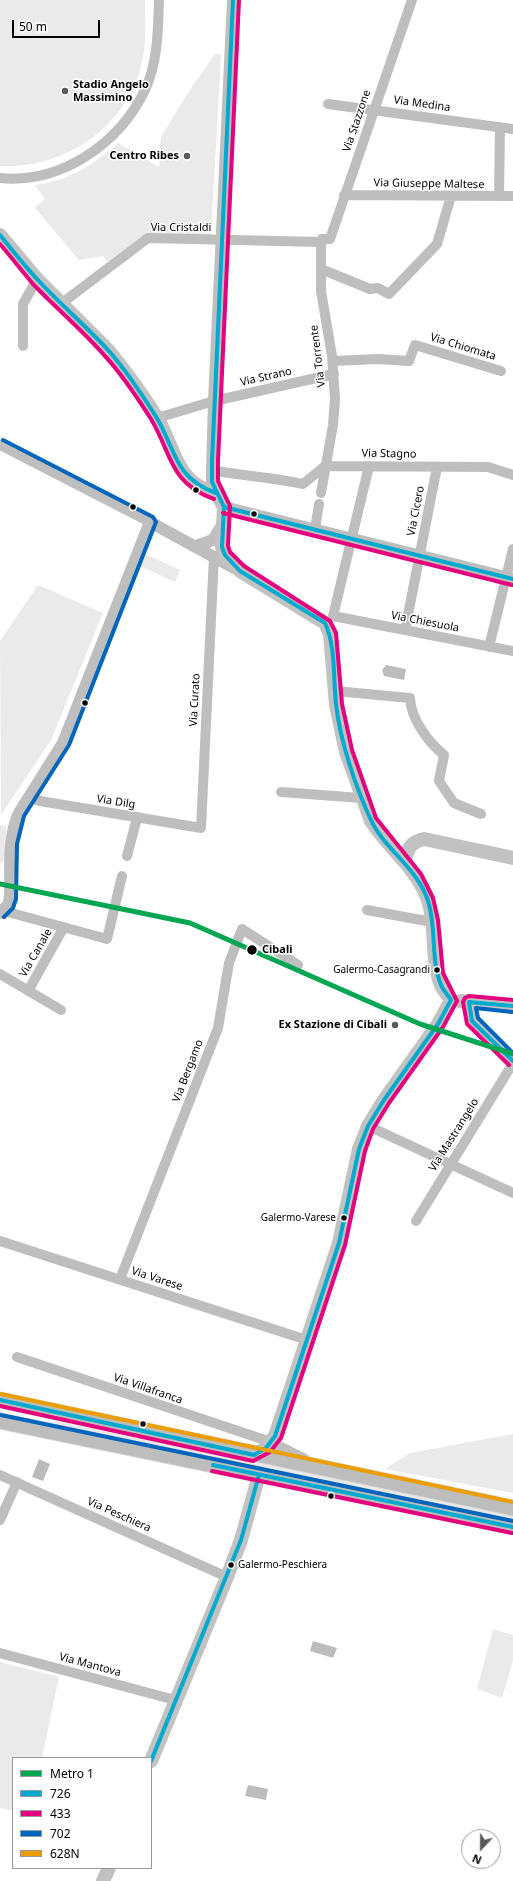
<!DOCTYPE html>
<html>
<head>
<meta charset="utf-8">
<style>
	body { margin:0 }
	#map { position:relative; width:513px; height:1881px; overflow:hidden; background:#fff; font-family:"Noto Sans",sans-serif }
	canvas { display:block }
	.legend { position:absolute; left:12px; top:1757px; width:140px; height:112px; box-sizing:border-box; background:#fff; border:1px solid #999; margin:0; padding:5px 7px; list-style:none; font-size:12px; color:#000 }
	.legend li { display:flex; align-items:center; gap:8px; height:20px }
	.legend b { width:20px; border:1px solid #999 }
	.north { position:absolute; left:461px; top:1829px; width:40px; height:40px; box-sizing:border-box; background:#fff; border:1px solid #999; border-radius:50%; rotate:202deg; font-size:11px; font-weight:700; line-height:16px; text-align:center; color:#000 }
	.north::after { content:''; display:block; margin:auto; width:14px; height:18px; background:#595959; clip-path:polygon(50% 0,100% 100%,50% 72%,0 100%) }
	.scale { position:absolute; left:12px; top:20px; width:88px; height:18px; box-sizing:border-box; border:2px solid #000; border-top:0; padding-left:5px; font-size:12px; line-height:14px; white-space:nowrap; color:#000; -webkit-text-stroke:3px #fff; paint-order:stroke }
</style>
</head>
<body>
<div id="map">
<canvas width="513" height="1881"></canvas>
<ul class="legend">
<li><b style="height:5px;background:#00a651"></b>Metro 1</li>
<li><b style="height:5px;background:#00a9ce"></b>726</li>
<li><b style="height:5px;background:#e5007d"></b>433</li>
<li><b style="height:5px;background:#0065bd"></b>702</li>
<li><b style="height:5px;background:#eb9e00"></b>628N</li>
</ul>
<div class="north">N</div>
<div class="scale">50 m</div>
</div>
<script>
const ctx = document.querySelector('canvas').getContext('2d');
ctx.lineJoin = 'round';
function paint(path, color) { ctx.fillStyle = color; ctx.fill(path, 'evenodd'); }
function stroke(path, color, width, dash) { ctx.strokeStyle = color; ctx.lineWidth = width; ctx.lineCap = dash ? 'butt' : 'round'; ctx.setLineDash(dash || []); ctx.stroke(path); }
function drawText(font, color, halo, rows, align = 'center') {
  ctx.font = font + ' "Noto Sans",sans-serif'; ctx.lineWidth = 3; ctx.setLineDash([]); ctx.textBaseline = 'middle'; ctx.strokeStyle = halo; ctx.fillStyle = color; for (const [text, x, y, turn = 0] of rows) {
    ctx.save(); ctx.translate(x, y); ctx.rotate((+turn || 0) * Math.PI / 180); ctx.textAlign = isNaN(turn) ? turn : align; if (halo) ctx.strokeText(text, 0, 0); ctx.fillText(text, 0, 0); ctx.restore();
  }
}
paint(new Path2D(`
	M0,0H145C145,17 146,35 144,52C133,123 69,169 0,166Z
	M215,54H221L211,235H144L107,262L103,256L79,260L35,208L45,199L35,185C66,182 95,164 118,143L159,167L161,137L189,91Z
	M145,554L180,570L175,582L140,566Z
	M38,585L103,613L51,740L1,815L0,641Z
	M0,825L6,826L5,860L0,864Z
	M56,1421L513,1515V1519L55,1424L54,1422Z
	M513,1434V1493L385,1469L410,1453Z
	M493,1629L513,1635V1661L502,1698L477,1689Z
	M0,1662L59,1677L42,1758H13V1811L0,1808Z`), '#eaeaea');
paint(new Path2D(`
	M386,665L406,669L404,680L384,676L382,670Z
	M39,1459L50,1464L43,1481L32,1477Z
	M313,1641L337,1648L333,1658L310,1651Z
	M248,1785L268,1789L266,1800L245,1796Z`), '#bcbcbc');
const primary = new Path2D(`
	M0,1400L513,1508
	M0,1421L513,1527`);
stroke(primary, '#dbdbdb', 17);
stroke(new Path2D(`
	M328,104L513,129
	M0,178C61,184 119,144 145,90C158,62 158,30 159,0
	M344,195L513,196
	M499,196L500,127
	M321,242L322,239H330L412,0
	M321,242V291L332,356L335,399L333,425L321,493
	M321,269L370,289L378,288L389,294L437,244L451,196
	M62,303L148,238L321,242
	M23,346V304L37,279
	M333,361L378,359L409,361L415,345L501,371
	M157,418L214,401L334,374
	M0,445L150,522
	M212,470C242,476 272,477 303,484L325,466L488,467L513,475
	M315,529L319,504
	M333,616L513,651
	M333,616L369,466
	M405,630L437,467
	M489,647L513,549
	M335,691L410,698C411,719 428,742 444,755L439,781L454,803L481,814
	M281,792L361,798
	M28,798L40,801L201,828L214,556
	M127,856L137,818
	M367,910L432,922
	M4,911L107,939L122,876
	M0,974L61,1010
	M28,991L64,927
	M368,1126L513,1193
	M416,1221L513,1063
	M0,1241L307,1340
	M120,1279L218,1028L229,963L242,929L298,965
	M17,1357L271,1442L305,1459
	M0,1475L227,1577
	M0,1520L17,1482
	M0,1653L175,1700`), '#bebebe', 10);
stroke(new Path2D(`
	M216,493L212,482V470L214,401L233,0
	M224,507L513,579
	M196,546L213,540L222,525
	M0,913L8,905L10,898C11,869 7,839 19,813L63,743L150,522L234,568`), '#bebebe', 12);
stroke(new Path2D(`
	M0,235L37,279L109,351C126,372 142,394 156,416C175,446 175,484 216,493L224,507L222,547L225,555L240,571L325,623L330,634L336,705L346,752L371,821C389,849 416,867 428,900C437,927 430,958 441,985C443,990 448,995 451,1000
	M405,860C408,848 411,842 424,839L513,858
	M460,1001L483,1002L513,1006
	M469,1002L472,1021L513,1061
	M254,1455L266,1448L275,1436L339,1243L359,1149L368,1126L384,1100L438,1024L451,1000
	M151,1761L227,1577L241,1540L259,1475
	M103,1881L109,1868`), '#c2c2c2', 14);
stroke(primary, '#bdbdbd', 15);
stroke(new Path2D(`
	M0,235C12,250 24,265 37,279C60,304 86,326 108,350C126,370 141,393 155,415C176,448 173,478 216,493
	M224,507L513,579
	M513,1006L469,1002L472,1021L513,1061
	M0,1400L254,1455L266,1448L275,1436L339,1243L359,1149L368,1126L384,1100L438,1024L451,1000C448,995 443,990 441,985C430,958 437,928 428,901C417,867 384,849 371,820C355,786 340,740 336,704C333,677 336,647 325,623L240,571L225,555L222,547L224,507L212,482V461L233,0
	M213,1465L513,1527
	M151,1761L241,1540L259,1475`), '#00a9ce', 4);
stroke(new Path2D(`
	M0,244C11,257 22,271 33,284C56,308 82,330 104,355C122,374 137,397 151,419C172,454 169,483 214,499
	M223,513L512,585
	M509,1065L467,1024L463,1002L465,998L469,996L513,1000
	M0,1406L253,1461L270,1452L281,1438L345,1245L365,1151L373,1129L389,1103L443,1027L457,1001L443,973L438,920L433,898L421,874L376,818L352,750L342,704L336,633L330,621L244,566L230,552L228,546L230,506L218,481V461L239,0
	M212,1471L512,1533`), '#e5007d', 4);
stroke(new Path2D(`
	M3,440L153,517L156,522L69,745L24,816L17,844L16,899L13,908L4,917
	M512,1012L476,1008L478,1018L513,1053
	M1,1415L513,1521`), '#0065bd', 4);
stroke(new Path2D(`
	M1,1394L513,1502`), '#eb9e00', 4);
stroke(new Path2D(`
	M0,884L190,923L420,1024L513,1054`), '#00a651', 5);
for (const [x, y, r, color] of [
	[65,91,4,"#595959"],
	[187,156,4,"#595959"],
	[196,490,3.5,"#000"],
	[133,507,3.5,"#000"],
	[254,514,3.5,"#000"],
	[85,703,3.5,"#000"],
	[252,950,5.5,"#000"],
	[437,970,3.5,"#000"],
	[395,1025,4,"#595959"],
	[344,1218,3.5,"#000"],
	[143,1424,3.5,"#000"],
	[331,1496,3.5,"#000"],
	[231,1565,3.5,"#000"]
]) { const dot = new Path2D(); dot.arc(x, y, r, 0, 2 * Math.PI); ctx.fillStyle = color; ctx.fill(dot); stroke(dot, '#fff', 1.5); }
drawText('10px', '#000', '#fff', [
	["Galermo-Casagrandi",430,970],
	["Galermo-Varese",336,1218],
	["Galermo-Peschiera",238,1565,"left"]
], 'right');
drawText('bold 11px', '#000', '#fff', [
	["Stadio Angelo",73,85,"left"],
	["Massimino",73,98,"left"],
	["Centro Ribes",179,156],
	["Ex Stazione di Cibali",387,1025]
], 'right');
drawText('11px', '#000', '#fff', [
	["Via Medina",422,104,8],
	["Via Stazzone",357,121,-71],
	["Via Giuseppe Maltese",429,184,1],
	["Via Cristaldi",181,228],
	["Via Chiomata",463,347,17],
	["Via Torrente",318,356,-97],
	["Via Strano",266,377,-13],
	["Via Stagno",389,454,1],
	["Via Cicero",416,511,-79],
	["Via Chiesuola",425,622,11],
	["Via Curato",195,700,-87],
	["Via Dilg",116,802,9],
	["Via Canale",36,953,-60],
	["Via Bergamo",188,1071,-69],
	["Via Mastrangelo",454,1135,-58],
	["Via Varese",157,1279,18],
	["Via Villafranca",148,1389,19],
	["Via Peschiera",119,1515,24],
	["Via Mantova",90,1665,15]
]);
drawText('bold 11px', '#000', '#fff', [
	["Cibali",262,950]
], 'left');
</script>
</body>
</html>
